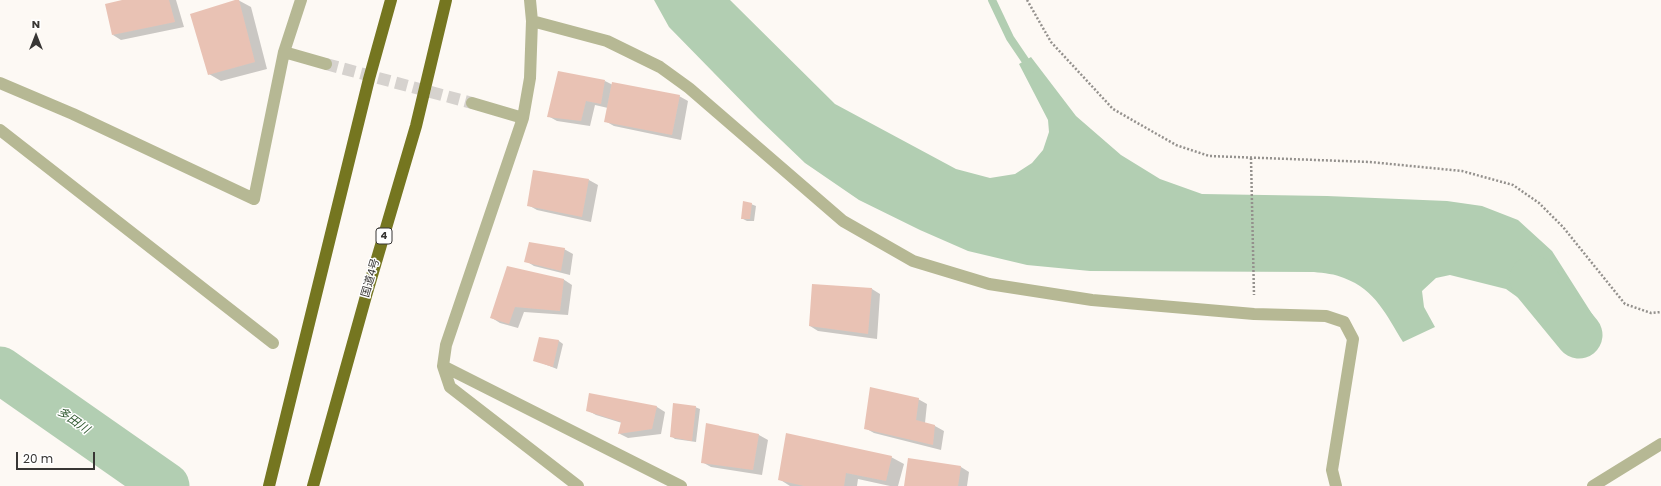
<!DOCTYPE html>
<html>
<head>
<meta charset="utf-8">
<style>
	body { margin:0 }
	#map { position:relative; width:1661px; height:486px; overflow:hidden; background:#fdf9f4; font-family:Poppins,sans-serif }
	canvas { display:block }
	.north { position:absolute; left:16px; top:16px; width:40px; height:40px; -webkit-text-stroke:3px #fff; paint-order:stroke; rotate:0deg; font-size:11px; font-weight:700; line-height:16px; text-align:center; color:#383634 }
	.north::after { content:''; display:block; margin:auto; width:14px; height:18px; background:#383634; clip-path:polygon(50% 0,100% 100%,50% 72%,0 100%) }
	.scale { position:absolute; left:16px; top:452px; width:79px; height:18px; box-sizing:border-box; border:2px solid #383634; border-top:0; padding-left:5px; font-size:12px; line-height:14px; white-space:nowrap; color:#383634; -webkit-text-stroke:3px #fff; paint-order:stroke }
</style>
</head>
<body>
<div id="map">
<canvas width="1661" height="486"></canvas>
<div class="north">N</div>
<div class="scale">20 m</div>
</div>
<script>
const ctx = document.querySelector('canvas').getContext('2d');
ctx.lineJoin = 'round';
function paint(path, color) { ctx.fillStyle = color; ctx.fill(path, 'evenodd'); }
function stroke(path, color, width, dash) { ctx.strokeStyle = color; ctx.lineWidth = width; ctx.lineCap = dash ? 'butt' : 'round'; ctx.setLineDash(dash || []); ctx.stroke(path); }
function drawText(font, color, halo, rows, align = 'center') {
  ctx.font = font + ' Poppins,"Noto Sans JP",sans-serif'; ctx.lineWidth = 3; ctx.setLineDash([]); ctx.textBaseline = 'middle'; ctx.strokeStyle = halo; ctx.fillStyle = color; for (const [text, x, y, turn = 0] of rows) {
    ctx.save(); ctx.translate(x, y); ctx.rotate((+turn || 0) * Math.PI / 180); ctx.textAlign = isNaN(turn) ? turn : align; if (halo) ctx.strokeText(text, 0, 0); ctx.fillText(text, 0, 0); ctx.restore();
  }
}
paint(new Path2D(`
	M654,0H730L835,104L956,169L990,178L1015,174L1032,163L1043,150L1049,132L1048,120L1019,64L1031,57L1076,116L1121,155L1160,179L1202,194L1327,196L1447,201L1482,206L1518,220L1552,251L1594,317L1555,341L1527,304L1506,289L1450,275L1436,278L1422,291L1424,307L1435,327L1403,342C1386,315 1376,290 1344,278C1335,274 1324,273 1314,272L1090,271L1027,265L968,251L920,230L859,200L805,163L758,118L669,27Z`), '#b2ceb2');
paint(new Path2D(`
	M126,0H176L184,27L121,40L113,35Z
	M238,0L251,7L267,69L221,81L209,74Z
	M605,81L613,85L679,96L688,101L681,140L614,126L605,121L608,108L595,105L590,126L557,121L548,116Z
	M589,180L598,185L591,222L537,210L528,205Z
	M751,204L756,206L754,221H747L743,219Z
	M564,249L573,254L570,275L534,266L526,261Z
	M563,279L572,285L568,315L524,312L518,328L500,323L492,318Z
	M872,289L880,294L877,339L818,331L810,326Z
	M540,338L559,341L563,344L557,369L534,360Z
	M918,399L927,404L925,423L935,426L944,431L941,450L874,433L865,428Z
	M657,407L665,412L661,434L628,438L620,434L622,423L596,415L587,410Z
	M695,407L700,409L696,442L675,439L671,436Z
	M707,424L759,435L768,440L762,475L711,467L702,462Z
	M891,457L904,464L898,486H890L858,479L857,486H790L779,479Z
	M961,467L969,472L967,486H905Z`), '#0003');
stroke(new Path2D(`
	M992,0L1010,38L1031,69`), '#b2ceb2', 8);
stroke(new Path2D(`
	M1533,279L1579,335
	M0,370L166,486`), '#b2ceb2', 47);
paint(new Path2D(`
	M122,0H169L175,22L112,35L105,4Z
	M235,0H239L255,62L208,75L190,14Z
	M558,71L605,80L601,104L586,101L581,121L547,117Z
	M612,82L680,95L672,135L604,122Z
	M533,170L589,179L582,217L527,206Z
	M743,201L752,203L750,219H741Z
	M529,242L565,248L561,271L524,262Z
	M507,266L564,279L560,311L515,307L509,324L490,318Z
	M812,284L872,288L868,334L809,326Z
	M539,337L559,340L553,367L533,361Z
	M870,387L919,398L916,420L935,425L933,445L864,429Z
	M589,393L657,406L652,429L618,434L621,422L586,411Z
	M673,403L696,406L692,441L670,437Z
	M706,423L759,434L753,470L701,463Z
	M786,433L892,456L886,481L846,473L844,486H804L778,480Z
	M908,458L961,466L958,486H904Z`), '#e9c2b4');
stroke(new Path2D(`
	M326,64L472,103`), '#d6d2ce', 12, [12, 6]);
stroke(new Path2D(`
	M1027,0L1051,42L1113,109L1176,145L1209,156L1370,162L1462,171L1513,185L1539,203L1563,227L1625,304L1651,313L1661,312
	M1251,158L1254,295`), '#94918d', 2.5, [2, 2]);
stroke(new Path2D(`
	M530,0L532,21L530,78L523,118L446,345L443,366L450,387L578,486
	M532,21L607,41L660,67L689,88L843,221L913,261L989,284L1092,300L1254,314L1326,316L1344,322L1353,339L1332,470L1336,486
	M284,52L326,64
	M0,83L73,114L254,199L284,52L301,0
	M472,103L523,118
	M0,130L273,343
	M443,366L681,486
	M1593,486L1661,444`), '#b6b894', 12);
stroke(new Path2D(`
	M269,486L369,79L391,0
	M313,486L366,296L416,126L446,0`), '#757620', 12);
for (const [x, y, w] of [
	[384,236,16]
]) { const box = new Path2D(); box.roundRect(x - w / 2, y - 8, w, 16, 3); ctx.fillStyle = '#fff'; ctx.fill(box); stroke(box, '#383634', 1); }
drawText('bold 10px', '#383634', null, [
	["4",384,236]
]);
drawText('11px', '#383634', '#fff', [
	["国道4号",371,278,-74]
]);
drawText('italic 12px', '#315a32', '#fff', [
	["多田川",73,421,35]
]);
</script>
</body>
</html>
